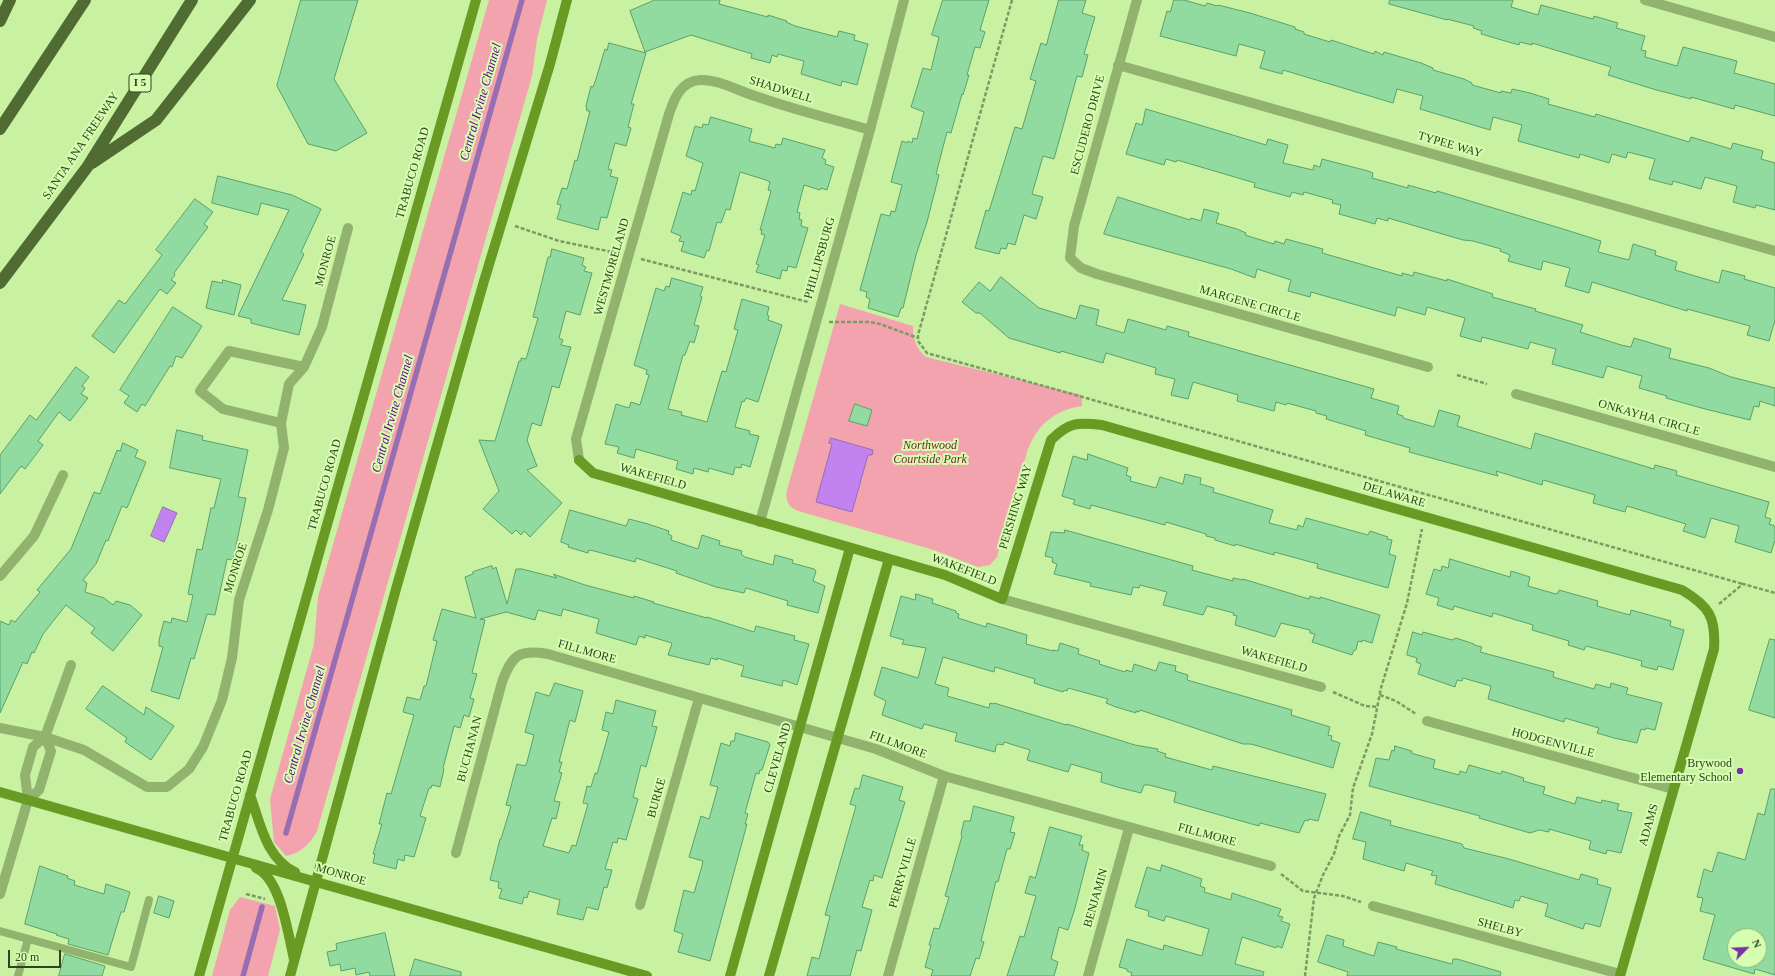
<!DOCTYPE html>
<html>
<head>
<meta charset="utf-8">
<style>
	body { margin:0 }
	#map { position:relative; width:1775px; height:976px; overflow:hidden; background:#c9f1a2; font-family:Georgia,serif }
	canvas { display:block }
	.north { position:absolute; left:1727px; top:928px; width:40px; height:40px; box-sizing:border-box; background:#d6feaf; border:1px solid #94b277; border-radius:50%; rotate:66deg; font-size:11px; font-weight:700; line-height:16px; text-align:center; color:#324122 }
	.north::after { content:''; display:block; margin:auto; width:14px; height:18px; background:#7931a4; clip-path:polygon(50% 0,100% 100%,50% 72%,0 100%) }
	.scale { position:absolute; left:8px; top:950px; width:53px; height:18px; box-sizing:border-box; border:2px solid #324122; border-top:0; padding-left:5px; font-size:12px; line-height:14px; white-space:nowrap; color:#324122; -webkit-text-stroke:3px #d6feaf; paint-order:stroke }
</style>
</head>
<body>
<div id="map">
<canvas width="1775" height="976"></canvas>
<div class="north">N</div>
<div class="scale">20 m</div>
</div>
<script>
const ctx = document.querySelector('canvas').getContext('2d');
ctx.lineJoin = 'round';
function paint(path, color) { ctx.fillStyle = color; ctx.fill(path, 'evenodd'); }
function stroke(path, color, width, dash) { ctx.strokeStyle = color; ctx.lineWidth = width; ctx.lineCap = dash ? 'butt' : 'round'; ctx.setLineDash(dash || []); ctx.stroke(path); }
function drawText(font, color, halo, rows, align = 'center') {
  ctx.font = font + ' Georgia,serif'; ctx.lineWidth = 4; ctx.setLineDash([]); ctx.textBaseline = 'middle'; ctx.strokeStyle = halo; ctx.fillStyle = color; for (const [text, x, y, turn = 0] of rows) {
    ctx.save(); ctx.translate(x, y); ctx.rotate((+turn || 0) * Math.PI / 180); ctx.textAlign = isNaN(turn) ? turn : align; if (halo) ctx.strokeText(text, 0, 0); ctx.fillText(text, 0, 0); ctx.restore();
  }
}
paint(new Path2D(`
	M489,0H547L537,39L532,76L317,831C310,844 301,853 286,856L274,842L270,799L314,644L318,597Z
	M840,304L913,326C913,338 916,349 926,357L1082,395V406C1054,410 1036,426 1027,452L997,557L990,565L978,567L934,550L798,511C788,507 785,500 787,490Z
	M240,897L275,906L280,930L268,976H212L230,910Z`), '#f3a3ae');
const water = new Path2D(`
	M831,438L873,450L872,455H868L852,512L816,502L832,444L829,443Z
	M163,507L177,513L164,542L151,536Z`);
paint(water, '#c282ef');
stroke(water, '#976eb2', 1);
stroke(new Path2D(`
	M286,833L522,0
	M243,976L262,907`), '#976eb2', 5.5);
const building = new Path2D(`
	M301,0H358L334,79L367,133L336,151L308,144L277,86Z
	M655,0H720L719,4L768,17V15L787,21L786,22L795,26L837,37L839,31L855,35L854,40L868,44L857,85L842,81L841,86L801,74L804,61L778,54L777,57L772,55L770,63L751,58L752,54L691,35L645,52L630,11Z
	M943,0H989L980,30L985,32L980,48L975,47L967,75H969L963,95L962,94L951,133L947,132L936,174L939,175L927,222L916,255L903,308H901L898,317L868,308L870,299L866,297L867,292L860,290L881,214L890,216L891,211L895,212L902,185L891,182L902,141L907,143L908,141L912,143L913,138L917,139L924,112L911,107L923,68L931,70L939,37L932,35Z
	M1059,0H1086L1082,13L1095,17L1084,54L1088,55L1082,77L1077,76L1054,159L1043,156L1032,194L1043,197L1036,219L1024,215L1015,245L1008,243L1006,249L1001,248L999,254L975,248L986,210L989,211L1015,127L1022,129L1036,81L1030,79L1041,43L1046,45Z
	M1174,0H1184L1205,6L1207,3L1217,6L1218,5L1250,13L1295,27V29L1304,32V34L1330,42L1331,40L1374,54L1375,51L1383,55L1384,52L1421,63L1433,68V70L1464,79L1472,83V85L1501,93V91L1511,93L1512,89L1530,93L1549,99L1548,104L1595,117L1596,114L1689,142L1691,137L1731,149L1733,143L1763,151L1761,159L1775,163V210L1756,205L1755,208L1733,202L1737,186L1705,177L1701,189L1673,181L1672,185L1649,179L1655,159L1628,152L1626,158L1612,154L1609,163L1580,154L1579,158L1518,141L1522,125L1493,117L1490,130L1420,109L1423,96L1397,89L1393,103L1283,70L1282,74L1260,68L1265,51L1239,44L1236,56L1160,36L1167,11L1170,12Z
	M1390,0H1513L1511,7L1538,15L1541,5L1593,19L1594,16L1618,23L1616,28L1645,36L1641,50L1646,51L1645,57L1677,66L1683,47L1737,61L1734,73L1775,84V116L1735,105L1734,109L1691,97V99L1653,89L1608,75L1611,67L1532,43V45L1520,42L1519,45L1481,34L1482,31L1473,28L1474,26L1447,19V20L1389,4Z
	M609,43L646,53L631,104H634L628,127L631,128L626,146L615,143L608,169L612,170L610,176L618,178L607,218L601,217L598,230L557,219L561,205L557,204L562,188L567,189L575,160L577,161L590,111H587L586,106L591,86L593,87L596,79L605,49L607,50Z
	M1146,109L1266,145L1268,139L1288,145L1283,163L1313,170L1314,165L1320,167L1322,159L1368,171L1373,173L1372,178L1408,188V185L1436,193L1437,191L1563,229L1601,241L1598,252L1629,260L1633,244L1656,251L1655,255L1677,262L1675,270L1719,283L1722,270L1745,276L1744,279L1775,288V320L1769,341L1747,335L1750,326L1687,309V311L1592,282L1589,293L1565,286L1570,268L1543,261L1541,270L1508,261L1510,255L1500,251L1501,249L1473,241L1463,240L1388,218V221L1377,218L1375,224L1339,214L1341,205L1332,203L1333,200L1304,192L1303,195L1292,192L1290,197L1254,187L1255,183L1177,160L1176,162L1166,159L1164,165L1126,154L1136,123L1142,125Z
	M711,117L752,129L749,141L775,148L776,144L781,145L783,138L825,150L822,158L826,160L825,164L834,167L827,190L821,188L820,190L804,185L797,212L800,213L799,219L802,220L801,226L808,228L796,268L788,266L787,271L782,270L780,279L756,272L759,265L756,264L765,235L761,234L762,230H760L771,191L768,190L770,182L766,180L740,172L730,210L726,209L721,223L717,222L709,251L707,250L704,258L681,251L684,242L679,241L681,236L671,232L683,192L691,195L692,190L695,191L703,163L686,156L695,126L702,128L703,124L708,125Z
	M218,176L292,195L321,209L301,252L304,254L282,300L306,305L299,335L251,323V319L238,316L289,210L261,203L258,215L212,203Z
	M1118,197L1190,220L1191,218L1201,221L1204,209L1219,213L1216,223L1237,229L1246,233L1245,235L1274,244L1275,241L1284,244L1286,239L1323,249L1322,253L1402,276V273L1413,276L1414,272L1447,281V279L1493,294L1492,297L1536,309L1535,311L1583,325L1580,332L1621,345L1631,347L1634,338L1671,349L1669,358L1709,368L1731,377L1775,388V406L1760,401L1759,407L1754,406L1750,420L1705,409L1666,398L1667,396L1639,388L1642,376L1607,366L1603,378L1552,364L1556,349L1530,342L1528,349L1482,337L1481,342L1460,336L1465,318L1427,307L1425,315L1397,307L1395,316L1311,292L1310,297L1288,291L1291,280L1257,269L1255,278L1231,269L1104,234Z
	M195,199L213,212L204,224L208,227L174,273L175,275L171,280L176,283L167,294L160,289L114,353L92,336L119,300L125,304L162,255L156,250Z
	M552,249L584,258L582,265L586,267L584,271L592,273L580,315L566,311L559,338L563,340L561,345L571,347L559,388L552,386L541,426L532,423L527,440L537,466L527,470L562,503L530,537L524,531L521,535L516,530L512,534L483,509L499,491L479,440L495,441L519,361H521V358L526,359L538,318L533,317L548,257H550Z
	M1001,277L1039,308L1076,319L1080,305L1099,310L1096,325L1124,333L1128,319L1166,330L1167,326L1189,332L1188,336L1374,389L1371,398L1399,406L1397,414L1403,416V418L1434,427L1439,410L1460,416L1457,426L1531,449L1535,433L1654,469L1655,465L1677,471L1676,475L1769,502L1765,517L1771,519L1769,524L1775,526V540L1771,553L1735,542L1739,526L1711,518L1705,538L1683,531L1686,524L1627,506L1625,512L1593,503L1595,495L1543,480L1542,485L1496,471L1498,476L1409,452L1410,448L1365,435L1366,431L1326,419L1327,416L1316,413V411L1287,403L1286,405L1276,402L1274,411L1237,401L1238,395L1193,382L1188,399L1171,395L1175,379L1155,374L1156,368L1106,353L1103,363L1061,351L1060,353L1009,338L980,313H976L962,302L979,282L990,291Z
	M672,278L703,287L700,296L702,297L694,325L699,326L694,343L690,341L685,355H683L668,409L682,412L681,415L707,422L722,371L726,372L738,330L734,329L742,299L769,307L767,315L769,316L768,320L782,325L758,402L746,398L744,402L742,401L735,427L750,431L749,434L759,436L750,467L742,464L741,468L735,467L733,475L709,468L708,472L694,468L693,474L676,469L678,461L636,449L634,458L617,453L619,447L605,444L616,404L629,408L631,402L640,405L649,375L646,374L647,370L634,365L656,288L664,291L666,286L669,287Z
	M223,280L241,285L234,315L206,308L212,281L222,283Z
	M173,307L202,326L182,358L176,356L172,367L170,366L145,406L142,404L137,412L124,403L129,396L120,390Z
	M76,367L89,377L82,386L85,388L81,394L88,398L70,421L59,412L38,441L43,445L25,469L21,466L0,494V455L30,415L36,420Z
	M855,404L872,410L867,426L849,421Z
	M177,430L203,436L202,440L248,450L238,497L246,498L233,560L227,559L215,615L207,614L194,659L191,658L179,699L151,691L163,647L159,646V640L164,621L171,623L172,618L187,622L193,595L188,594L197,549L202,550L211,508H214L221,479L170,468Z
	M123,443L138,450L135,457L146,462L127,508L122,506L108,541L106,540L96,564L83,580L87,583L85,592L104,598L113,605L116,601L130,605L142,615L113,651L91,633L95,628L66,605L43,634L34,653L32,652L27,664L23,662L0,713V621L9,625L11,620L15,622L40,592L37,590L71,549L94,492L100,494L117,450L120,451Z
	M1088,454L1128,468L1126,475L1131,477L1130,481L1156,488L1160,477L1183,484L1185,474L1201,478L1200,484L1214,488L1213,492L1273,510L1269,523L1297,530L1298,525L1303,527L1306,518L1368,535L1370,531L1388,537L1387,539L1392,540L1389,554L1396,556L1388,588L1317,568L1318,564L1274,552V555L1235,544V546L1215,540V538L1206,536V534L1166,522L1165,525L1091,505L1090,509L1073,504L1075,500L1062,496L1073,456L1087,460Z
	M570,510L626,526L629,519L648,524L669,531L668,534L672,536L671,540L698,549L702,535L720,541L719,545L742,551L741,554L745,557L773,565L775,555L793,560L792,563L814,569L816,571L813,581L825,586L818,613L787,605L788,601L746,588L744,593L716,587L676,573L677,571L636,558L635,562L594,551L589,550L588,553L568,547L569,545L561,542Z
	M1065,530L1193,566L1192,570L1233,581V578L1243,580V579L1309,599L1310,596L1320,599V597L1380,615L1372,643L1362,640V642L1358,641L1356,650H1354L1352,655L1312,642L1315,634L1310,633V630L1281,623L1275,637L1235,625L1237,616L1233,615L1234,613L1207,606L1203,615L1163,605L1167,592L1140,585L1139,588L1133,587L1131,595L1090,586L1091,583L1054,574L1057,564L1052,562L1053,558L1045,556L1051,532L1064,533Z
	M1450,559L1510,577L1511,571L1530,577L1528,586L1556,594L1558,593L1559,590L1598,601L1597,606L1630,615L1631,610L1671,621L1670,626L1684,630L1673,670L1658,666L1657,670L1641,666L1642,661L1586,646L1584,650L1568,645L1569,641L1532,630L1533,625L1493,613L1492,617L1454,606L1453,610L1437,605L1439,598L1426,594L1434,569L1441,571L1442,566L1448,568Z
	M492,566L493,569L496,567L507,604L516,569H522L557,578L553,574L585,585L634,598V596L654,602L653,603L707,618V617L754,632L756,626L795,636L794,640L809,644L797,685L783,680L782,686L741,676L744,666L717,658V660L711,658L709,665L668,655L672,643L645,635V638L639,636L636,645L596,633L599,619L563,609L561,616L538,610L535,620L506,612L480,619L485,620L472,673L477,674L470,698L474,699L469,717L464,715L460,728L454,726L443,768L444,769L440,787L432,785L431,788H429L420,816L426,818L414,857L405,855L404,861L398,859L396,869L373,863L375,854H373L382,824H379L387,793L391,794L414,715L403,712L407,697L420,700L424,686H426L437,641L433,640L442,609L476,618L465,577L473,574V572Z
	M916,594L933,599L932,603L956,611V613L959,614L958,618L986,627L987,623L1027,635L1026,644L1053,651V650L1058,651L1060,643L1079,649L1078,654L1100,661L1099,664L1125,672L1126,670L1132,672L1134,664L1156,671L1159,662L1176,666L1175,671L1188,675L1187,680L1292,710L1291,715L1330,727L1328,735L1332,736L1331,740L1340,743L1333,768L1251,744H1243L1140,710L1139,712L1136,711V713L1116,707L1106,703L1108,699L1068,688L1067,691L1064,690L1063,692L1043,686L1034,683L1035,679L995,667L994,672L943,657L935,684L949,688L947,696L989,708L990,703L993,704L994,703L1063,724L1066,725L1067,724L1135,745L1158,749L1157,751L1166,754L1165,757L1212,770L1213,766L1326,794L1318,821L1309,819L1308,821L1305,820L1299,833L1260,823L1259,826L1174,802L1176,792L1149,785H1144L1141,793L1117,787L1101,782L1102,773L1071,764L1068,772L1027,760L1030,750L1004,742L1003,745L998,744L996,746L995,752L955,741L957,733L924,724L922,729L882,715L886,701L874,695L882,667L918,678L926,648L902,644L904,640L890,636L901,596L915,600Z
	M1413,632L1422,635L1423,632L1452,640L1456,638L1474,644V645L1482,647L1480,652L1554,672L1553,677L1594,689L1596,684L1610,688L1611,683L1628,688L1626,694L1662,703L1655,730L1646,728L1645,730L1641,729L1637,743L1614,738L1597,733L1599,728L1565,718L1564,722L1488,699L1491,686L1463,678L1462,681L1457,680L1455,687L1418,674L1421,664L1416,662L1417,658L1407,655Z
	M1770,639L1775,640V718L1749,710Z
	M555,683L583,691L575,722L570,720L559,762H562L559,772L562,773L554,801L560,802L556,819L552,818L543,846L569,853L572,845L576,846L588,804L583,803L587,786L591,787L595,773L597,774L609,732L602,730L606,712L613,714L616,700L656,711L652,726L657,727L646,767L641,765L633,797L638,799L626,840L618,838L617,843L613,842L605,869L612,870L607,888L604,887L598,910L587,907L583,920L557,914L560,900L529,891L527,898L524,897L522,904L499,898L502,889L498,888L499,882L490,880L500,839H501L511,806L506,805L517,764L525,766L527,762L534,735L525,732L536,692L549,696Z
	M103,686L144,715L146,707L174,726L151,760L125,742L127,738L86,709Z
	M736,733L768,742L770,745L762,770H760L759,774L756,773L745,813L748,814L745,824H747L710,961L678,952L683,934L674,931L684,890L694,893L702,866L703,861L689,857L701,816L709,819L718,787L710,785L721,743L730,746L731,741H734Z
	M1395,746L1412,751L1411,753L1435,760L1433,768L1459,775L1460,771L1466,773L1469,765L1501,774L1502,771L1524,778L1523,781L1545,787L1543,794L1575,804L1577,797L1601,803L1602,800L1619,804L1617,810L1632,813L1621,853L1607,850L1606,854L1589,849L1591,841L1549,829V832L1539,830L1530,833L1479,818L1480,816L1369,786L1376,758L1389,760L1392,750L1394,751Z
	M863,775L903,787L899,800L905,802L882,878L874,875L873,881L870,880L862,907L872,910L861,951L857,950L850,976H807L812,957L819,959L830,916L825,915L856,806L850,804L855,788L859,789Z
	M1771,789H1775V975L1755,969L1754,974L1703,959L1715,915L1700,911L1703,898L1697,897L1704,869L1712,872L1718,852L1745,860L1758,813L1764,815ZM1735,936H1759V960H1735Z
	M974,806L1014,817L1010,832L1015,833L1010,849H1007L998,882L996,881L981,941L984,942L979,959L976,958L970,976H931L933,970L925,967L931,945H929L934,928L939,929L949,897L945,896L962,836L961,834L964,821H970Z
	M1361,812L1391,821L1390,825L1462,844L1464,848L1509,859L1579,880L1581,874L1598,879L1597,884L1611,888L1600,927L1585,923L1583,929L1545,916L1548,904L1521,896L1519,901L1515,900L1513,908L1435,884L1437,876L1431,875L1433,871L1406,863L1404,871L1363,859L1366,842L1353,839Z
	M1050,827L1082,836L1079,845H1083L1082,850L1089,853L1075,908L1068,930L1059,927L1051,959L1058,962L1054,976H1007L1020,936L1024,937L1036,896L1025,893L1030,876L1035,878Z
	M1162,865L1202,879L1200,886L1205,888L1204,892L1231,900L1232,893L1281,909L1278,916L1283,917L1281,921L1290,924L1282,948L1277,946L1276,948L1242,937L1235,964L1264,972L1263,976H1131L1132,973L1127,971V969L1119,967L1127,939L1163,950L1164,945L1202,956L1209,929L1166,916L1164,921L1148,916L1149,911L1135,907L1147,867L1160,871Z
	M40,866L68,876L67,878L75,881L74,885L104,894L106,884L130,892L124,912H121L108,955L68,944L69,939L56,935L57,934L25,924Z
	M159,896L174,901L169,918L154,913Z
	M385,933L395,976H370L369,972L356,975L355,968L341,971L340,964L330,966L327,952L337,950L336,944Z
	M1327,935L1344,940L1343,946L1374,956L1378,942L1397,947L1396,949L1452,964L1453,959H1457L1501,972L1500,976H1347L1348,972L1318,962Z
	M65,954L105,966L102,976H59Z
	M415,959L461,972V976H410Z`);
paint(building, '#91dba1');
stroke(building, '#59a16a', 1);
stroke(new Path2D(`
	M1012,0L918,335V341L927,353L1743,584
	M515,226L559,241L617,253
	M641,259L808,302
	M829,322H870L880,324L918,338
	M1457,375L1487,384
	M1719,604L1743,584L1775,593
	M1333,692L1365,706L1378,707
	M1380,695L1396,701L1416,714
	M1281,874L1303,891L1343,896L1361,902
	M246,894L265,899
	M1305,976L1314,898L1323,875L1334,854L1339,836L1350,815L1353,788L1372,734L1381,688L1407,603L1422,529`), '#7e9a63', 2.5, [4, 2]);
stroke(new Path2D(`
	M0,931L131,967L149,900
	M18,976L28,939`), '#91b36e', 8);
stroke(new Path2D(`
	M1137,0L1074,226L1070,258L1081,268L1097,274L1428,367
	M1645,0L1775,37
	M1118,65L1775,251
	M1516,394L1775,467
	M281,423L223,409L200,391L229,351L304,367
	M579,460L576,439L669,114C674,99 681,81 700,80C719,79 740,92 758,97C795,110 833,119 870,130
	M760,522L870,130L904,0
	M0,576L34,536L63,475
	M1002,599L1321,687
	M1427,721L1673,789
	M0,728L45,737L84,750L147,787H167L189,769L203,747L222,700L232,658L239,600L268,510L284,448L281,423L289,384L304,367L322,327L348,228
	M28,800L39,790L51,751L45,737
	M456,853L502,682C512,655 519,649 548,654L876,749L944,776L1271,866
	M0,894L28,800L25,775L33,747L45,737L71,665
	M640,905L699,698
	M1373,906L1620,974
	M888,976L944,776
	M1088,976L1129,828`), '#91b36e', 10);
stroke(new Path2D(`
	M579,460L593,473L945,575L1002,599L1051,440C1069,422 1078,422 1102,425L1682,590C1709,606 1716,617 1714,649L1620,976
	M0,792L647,976
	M250,795C260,822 266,859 295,872
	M256,868C281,878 288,935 294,959
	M199,976L476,0
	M290,976L396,589L484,281L550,64L567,0
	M730,976L850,548
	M769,976L889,559`), '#699a23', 10);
stroke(new Path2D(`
	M0,21L10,0
	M0,129L85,0
	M92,163L156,120L250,0
	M0,283L88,166L192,0`), '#516c32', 12);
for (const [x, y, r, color] of [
	[1740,771,4,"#7931a4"]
]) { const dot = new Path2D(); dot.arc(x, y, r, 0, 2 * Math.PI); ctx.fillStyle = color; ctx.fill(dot); stroke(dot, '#d6feaf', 1.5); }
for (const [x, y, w] of [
	[140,83,22]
]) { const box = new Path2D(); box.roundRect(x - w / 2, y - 9, w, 18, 3); ctx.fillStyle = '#d6feaf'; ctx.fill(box); stroke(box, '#324122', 1); }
drawText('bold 11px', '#324122', null, [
	["I 5",140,83]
]);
drawText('12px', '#324122', '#d6feaf', [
	["SHADWELL",781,90,17],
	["ESCUDERO DRIVE",1088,125,-75],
	["TYPEE WAY",1450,145,16],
	["SANTA ANA FREEWAY",81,146,-56],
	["TRABUCO ROAD",413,173,-74],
	["PHILLIPSBURG",820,258,-74],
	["MONROE",326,261,-75],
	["WESTMORELAND",612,267,-74],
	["MARGENE CIRCLE",1250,304,16],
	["ONKAYHA CIRCLE",1649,418,16],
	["WAKEFIELD",653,477,16],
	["TRABUCO ROAD",325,485,-74],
	["DELAWARE",1394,495,16],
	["PERSHING WAY",1016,507,-73],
	["MONROE",236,568,-72],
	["WAKEFIELD",964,570,21],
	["FILLMORE",587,652,16],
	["WAKEFIELD",1274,660,16],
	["HODGENVILLE",1553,743,15],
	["FILLMORE",898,745,20],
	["BUCHANAN",470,749,-75],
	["CLEVELAND",778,758,-74],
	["TRABUCO ROAD",236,796,-74],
	["BURKE",657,798,-74],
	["ADAMS",1649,825,-74],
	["FILLMORE",1207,835,15],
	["PERRYVILLE",903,873,-74],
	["MONROE",341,875,16],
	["BENJAMIN",1096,898,-74],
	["SHELBY",1500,928,15]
]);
drawText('italic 12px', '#742035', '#d6feaf', [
	["Northwood",930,446],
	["Courtside Park",930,460]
]);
drawText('12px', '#324122', '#d6feaf', [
	["Brywood",1732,764],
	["Elementary School",1732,778]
], 'right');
drawText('italic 13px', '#640190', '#d6feaf', [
	["Central Irvine Channel",481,102,-74],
	["Central Irvine Channel",393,414,-74],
	["Central Irvine Channel",305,725,-74]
]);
</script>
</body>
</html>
